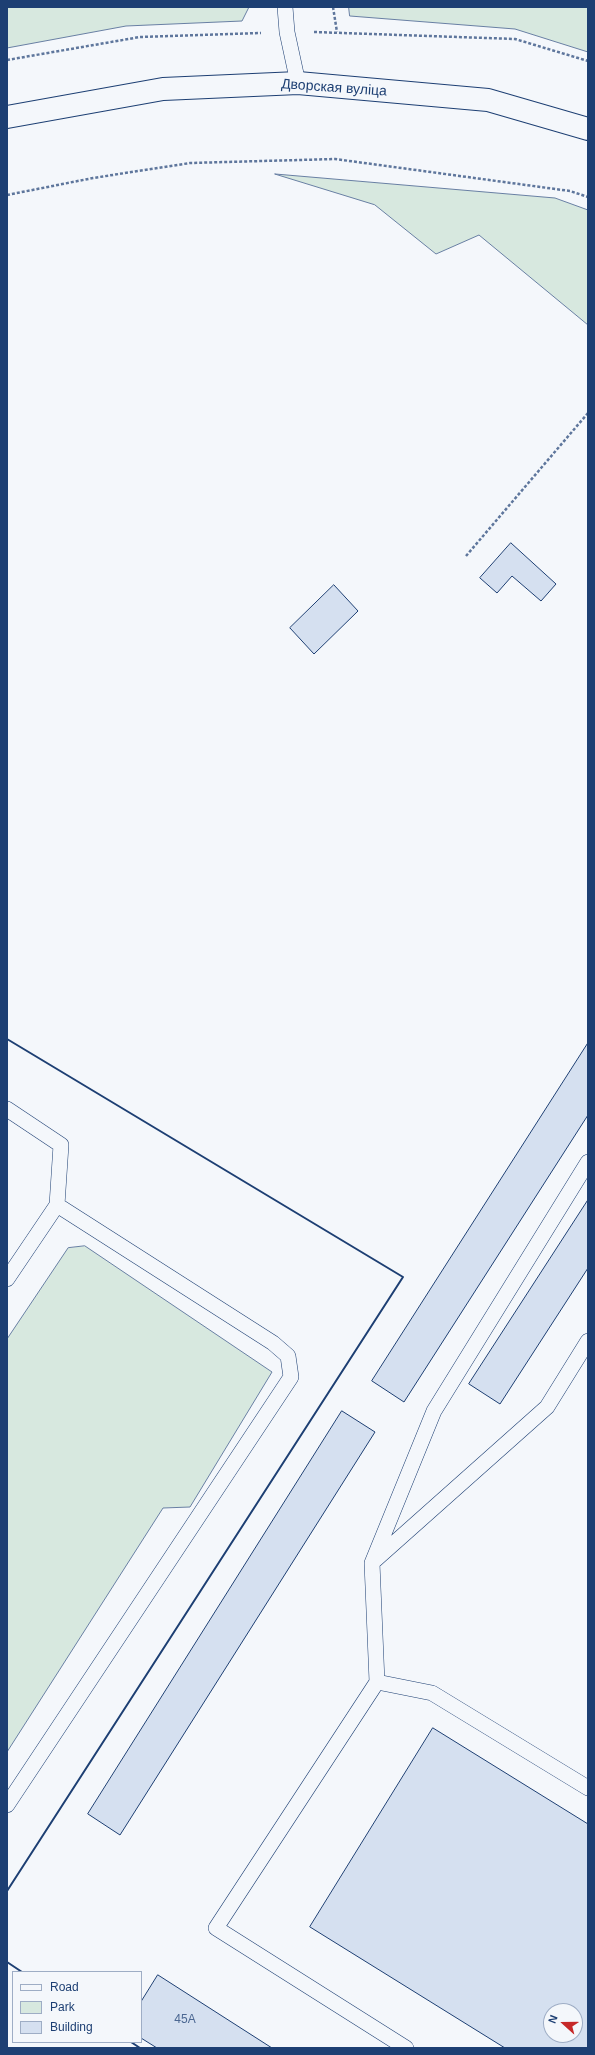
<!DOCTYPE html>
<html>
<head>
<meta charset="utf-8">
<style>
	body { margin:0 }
	#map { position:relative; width:595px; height:2055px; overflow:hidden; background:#f4f7fb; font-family:Arial,sans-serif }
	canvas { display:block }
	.frame { position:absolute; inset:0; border:8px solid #1d3f73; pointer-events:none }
	.legend { position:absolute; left:12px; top:1971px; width:130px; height:72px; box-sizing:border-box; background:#f4f7fb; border:1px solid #9eadc5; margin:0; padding:5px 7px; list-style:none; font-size:12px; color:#1d3f73 }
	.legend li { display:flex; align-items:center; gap:8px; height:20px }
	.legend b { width:20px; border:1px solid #9eadc5 }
	.north { position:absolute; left:543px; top:2003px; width:40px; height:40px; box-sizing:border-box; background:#f4f7fb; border:1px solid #9eadc5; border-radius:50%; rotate:291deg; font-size:11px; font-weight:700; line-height:16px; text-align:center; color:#1d3f73 }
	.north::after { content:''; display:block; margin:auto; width:14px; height:18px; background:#c62828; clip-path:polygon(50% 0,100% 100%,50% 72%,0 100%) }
</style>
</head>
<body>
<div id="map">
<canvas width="595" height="2055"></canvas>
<div class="frame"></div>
<ul class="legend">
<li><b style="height:5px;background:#f4f7fb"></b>Road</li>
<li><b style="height:11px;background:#d7e8df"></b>Park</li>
<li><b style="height:11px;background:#d5e0f0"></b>Building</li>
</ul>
<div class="north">N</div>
</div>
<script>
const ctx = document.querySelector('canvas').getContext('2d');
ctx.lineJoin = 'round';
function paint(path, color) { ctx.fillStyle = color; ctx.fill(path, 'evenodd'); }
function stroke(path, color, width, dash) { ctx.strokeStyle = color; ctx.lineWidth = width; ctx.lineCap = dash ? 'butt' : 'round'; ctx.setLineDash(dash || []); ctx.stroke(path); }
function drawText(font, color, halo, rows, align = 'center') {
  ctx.font = font + ' Arial,sans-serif'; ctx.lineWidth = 3; ctx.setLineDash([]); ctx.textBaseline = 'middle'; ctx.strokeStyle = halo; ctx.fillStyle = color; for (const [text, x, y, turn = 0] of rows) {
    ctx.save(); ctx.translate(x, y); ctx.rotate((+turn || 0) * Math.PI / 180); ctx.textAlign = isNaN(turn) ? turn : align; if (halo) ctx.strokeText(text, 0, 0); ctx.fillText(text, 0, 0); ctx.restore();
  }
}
const green = new Path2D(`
	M7,7H249L242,21L126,26L7,48Z
	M349,7H588V52L515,29L350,16Z
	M275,174L555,198L588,210V325L479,235L436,254L375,205Z
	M85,1246L272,1372L190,1507L163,1508L7,1752V1339L68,1248Z`);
paint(green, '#d7e8df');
stroke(green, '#687fa3', 1);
const building = new Path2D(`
	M511,543L556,584L541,601L512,576L497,593L480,578Z
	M334,585L358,611L314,654L290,628Z
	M588,1043V1115L404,1402L372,1381Z
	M588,1200V1268L500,1404L469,1384Z
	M342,1411L375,1432L120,1835L88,1814Z
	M433,1728L588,1824V2048H505L310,1927ZM551,2011H575V2035H551Z
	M158,1975L272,2048H157L141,2038V2002Z`);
paint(building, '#d5e0f0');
stroke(building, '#1d3f73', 1);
const service = new Path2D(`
	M285,7L287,32L298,83
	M7,1109L61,1145L57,1205L273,1343L288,1356L291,1377L7,1805
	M7,1279L57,1205
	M374,1561L547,1407L588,1341
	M377,1682L432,1693L588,1788
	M406,2048L216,1928L377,1682L372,1563L434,1411L588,1162`);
const tertiary = new Path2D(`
	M7,117L163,89L298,83L488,100L588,129`);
stroke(service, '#1d3f73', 16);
stroke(tertiary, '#1d3f73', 24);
stroke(new Path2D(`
	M333,7L337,32
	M314,32L515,39L588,61
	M7,60L140,37L261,33
	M7,195L93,178L190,163L335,159L570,191L588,197
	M466,556L588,413`), '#5e769c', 2.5, [3, 2]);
stroke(service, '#f4f7fb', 15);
stroke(tertiary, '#f4f7fb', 22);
stroke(new Path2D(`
	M7,1039L403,1277L7,1891
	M7,1962L22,1972
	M131,2042L140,2048`), '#1d3f73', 2);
drawText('12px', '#4b6792', null, [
	["45А",185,2020]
]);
drawText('14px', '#1d3f73', '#f4f7fb', [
	["Дворская вуліца",334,88,4]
]);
</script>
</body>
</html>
